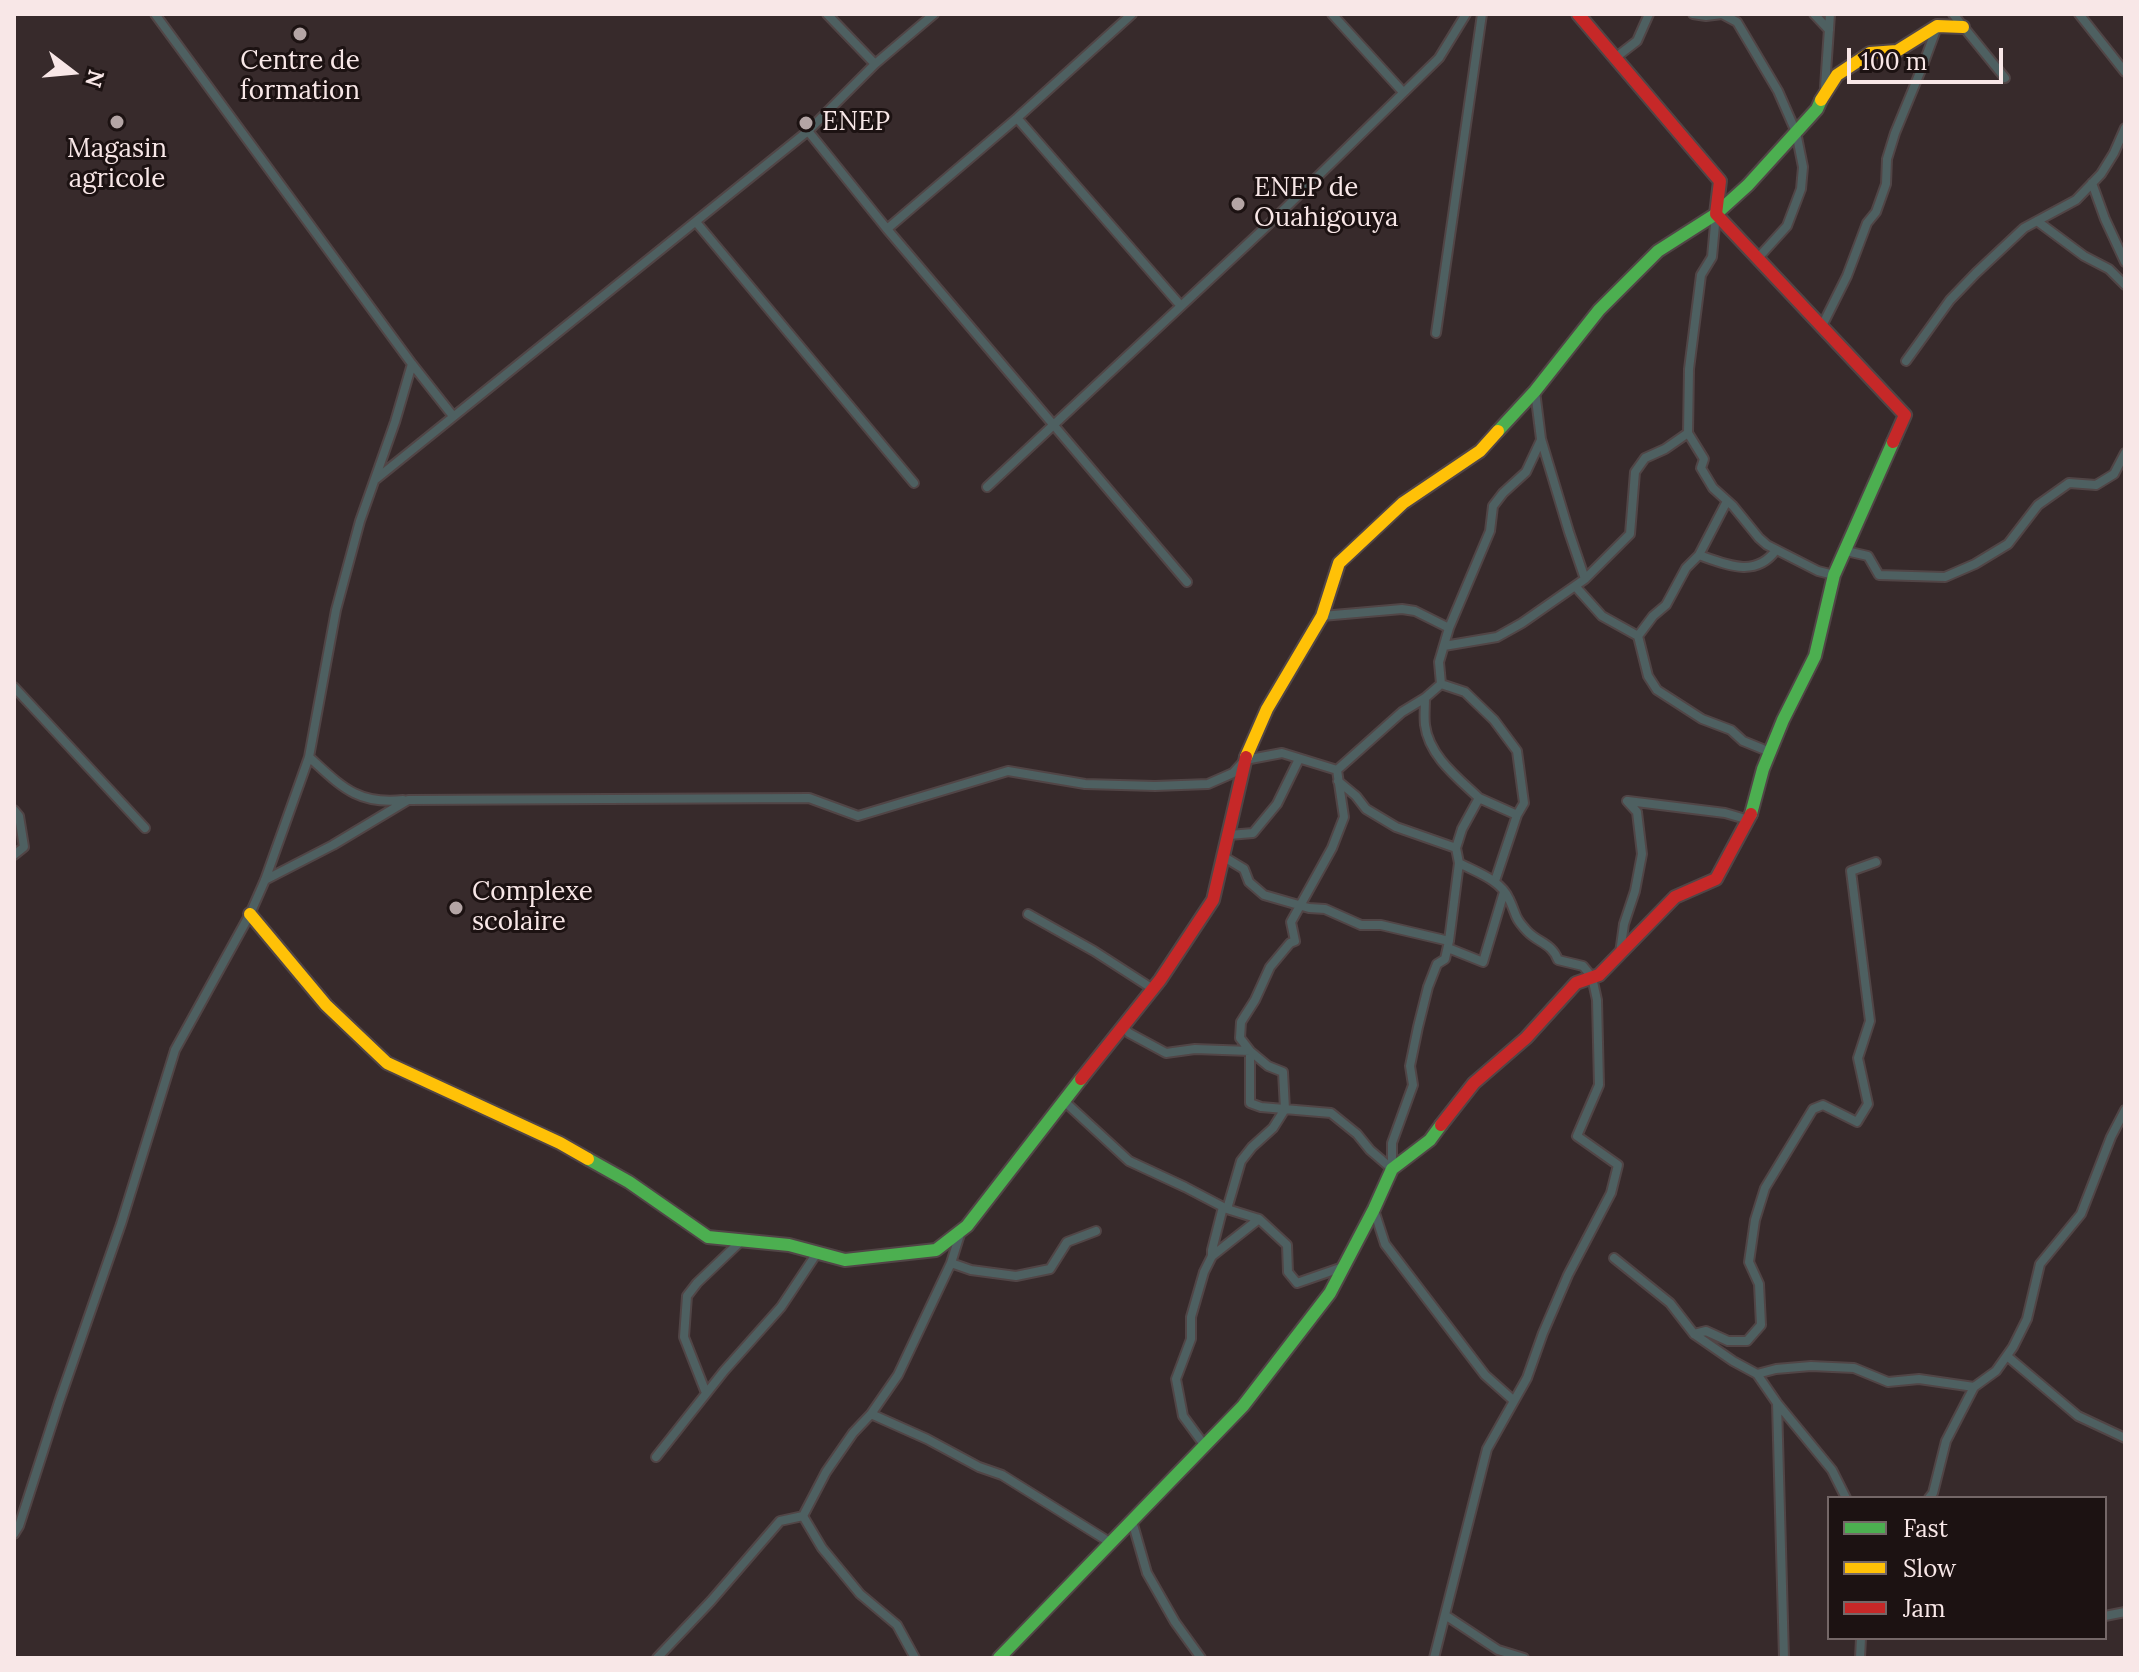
<!DOCTYPE html>
<html>
<head>
<meta charset="utf-8">
<style>
	body { margin:0 }
	#map { position:relative; width:2139px; height:1672px; overflow:hidden; background:#372a2b; font-family:Lora,serif }
	canvas { display:block }
	.frame { position:absolute; inset:0; border:16px solid #f8e7e7; pointer-events:none }
	.legend { position:absolute; left:1827px; top:1496px; width:280px; height:144px; box-sizing:border-box; background:#1c1212; border:2px solid #746767; margin:0; padding:10px 14px; list-style:none; font-size:24px; color:#f8e7e7 }
	.legend li { display:flex; align-items:center; gap:16px; height:40px }
	.legend b { width:40px; border:2px solid #746767 }
	.north { position:absolute; left:32px; top:32px; width:80px; height:80px; -webkit-text-stroke:6px #1c1212; paint-order:stroke; rotate:106deg; font-size:22px; font-weight:700; line-height:32px; text-align:center; color:#f8e7e7 }
	.north::after { content:''; display:block; margin:auto; width:28px; height:36px; background:#f8e7e7; clip-path:polygon(50% 0,100% 100%,50% 72%,0 100%) }
	.scale { position:absolute; left:1847px; top:48px; width:156px; height:36px; box-sizing:border-box; border:4px solid #f8e7e7; border-top:0; padding-left:10px; font-size:24px; line-height:28px; white-space:nowrap; color:#f8e7e7; -webkit-text-stroke:6px #1c1212; paint-order:stroke }
</style>
</head>
<body>
<div id="map">
<canvas width="2139" height="1672"></canvas>
<div class="frame"></div>
<ul class="legend">
<li><b style="height:10px;background:#4caf50"></b>Fast</li>
<li><b style="height:10px;background:#ffc107"></b>Slow</li>
<li><b style="height:10px;background:#c62828"></b>Jam</li>
</ul>
<div class="north">N</div>
<div class="scale">100 m</div>
</div>
<script>
const ctx = document.querySelector('canvas').getContext('2d');
ctx.lineJoin = 'round';
function stroke(path, color, width, dash) { ctx.strokeStyle = color; ctx.lineWidth = width; ctx.lineCap = dash ? 'butt' : 'round'; ctx.setLineDash(dash || []); ctx.stroke(path); }
function drawText(font, color, halo, rows, align = 'center') {
  ctx.font = font + ' Lora,serif'; ctx.lineWidth = 6; ctx.setLineDash([]); ctx.textBaseline = 'middle'; ctx.strokeStyle = halo; ctx.fillStyle = color; for (const [text, x, y, turn = 0] of rows) {
    ctx.save(); ctx.translate(x, y); ctx.rotate((+turn || 0) * Math.PI / 180); ctx.textAlign = isNaN(turn) ? turn : align; if (halo) ctx.strokeText(text, 0, 0); ctx.fillText(text, 0, 0); ctx.restore();
  }
}
const street = new Path2D(`
	M155,14L412,364L453,416
	M827,14L875,64
	M1332,14L1403,92
	M1693,14L1706,16L1722,14L1737,22L1778,91L1796,132L1803,167L1801,189L1787,226L1758,258
	M1814,14L1829,30
	M1953,14L2005,78
	M2079,14L2125,72
	M1615,58L1637,41L1649,14
	M1825,87L1830,14
	M1017,118L1181,306
	M808,131L887,229L1187,582
	M2092,183L2105,219L2125,262
	M1716,214L1712,257L1701,275L1689,369L1688,433L1704,459L1701,468L1713,488L1733,506L1759,538L1767,545L1818,571L1834,575
	M2037,221L2084,256L2109,269L2125,285
	M696,222L914,483
	M887,229L1017,118L1132,14
	M1822,326L1847,276L1867,223L1876,212L1886,184L1887,159L1895,133L1923,65L1937,27
	M1436,333L1482,14
	M1906,361L1950,300L1976,273L2024,228L2076,200L2101,174L2114,153L2125,128
	M376,479L808,131L875,64L934,14
	M987,487L1269,224L1439,58L1466,14
	M1846,551L1868,556L1879,575L1945,577L1975,564L2008,544L2038,505L2069,483L2096,485L2114,474L2125,453
	M1699,555C1727,565 1756,578 1776,550
	M1585,579L1630,534L1635,472L1645,458L1665,449L1688,433
	M1575,586L1602,616L1638,636L1648,676L1657,690L1702,719L1731,730L1743,741L1770,752
	M1322,616L1402,609L1415,611L1449,628
	M1638,636L1653,616L1666,605L1686,568L1699,555L1727,501
	M1444,646L1497,637L1522,623L1585,579L1569,532L1541,439L1535,391
	M1441,684L1439,662L1449,628L1490,531L1493,506L1503,493L1526,472L1541,440
	M1441,684L1465,692L1494,720L1517,751L1524,803L1517,815L1495,881
	M14,687L145,828
	M309,757C341,786 357,805 403,800
	M1337,770L1344,817L1332,848L1291,922L1295,941L1290,943L1270,967L1255,1000L1241,1022L1240,1038L1250,1051V1103L1261,1107L1331,1113L1357,1134L1370,1150L1392,1169V1143L1413,1085L1410,1066L1418,1027L1428,987L1437,964L1445,959L1449,941L1459,863L1456,848L1462,829L1479,798C1458,778 1429,756 1425,725C1424,716 1425,707 1425,698
	M1338,781L1356,796L1366,809L1396,827L1456,848
	M1479,798L1517,815
	M1628,801L1725,813L1749,820
	M14,810L19,816L24,847L14,855
	M1229,835L1253,833L1277,804L1299,759
	M1224,857L1244,869L1249,882L1264,895L1309,908L1325,909L1361,925H1381L1449,941
	M265,880L333,845L408,800L809,798L858,816L1008,771L1085,784L1155,786L1208,784L1233,773L1245,760L1282,753L1337,770L1402,712L1425,698L1441,684
	M1028,914L1094,951L1153,989
	M1448,948L1483,962L1504,892
	M1620,953L1624,924L1635,891L1642,854L1637,812L1627,801
	M1123,1027L1129,1033L1166,1053L1195,1049L1250,1051L1268,1066L1283,1072L1285,1109L1273,1128L1252,1147L1241,1161L1227,1209
	M1064,1101L1129,1161L1185,1187L1227,1209L1259,1219L1287,1245L1288,1272L1297,1283L1343,1267
	M1374,1210L1385,1244L1485,1375L1513,1400
	M1212,1256L1259,1219
	M1614,1258L1670,1303L1694,1334L1733,1361L1757,1374
	M951,1263L971,1270L1016,1276L1050,1269L1067,1242L1096,1231
	M1694,1334L1706,1331L1728,1341H1747L1761,1325L1759,1284L1749,1262L1755,1220L1765,1188L1813,1109L1823,1105L1857,1122L1868,1104L1858,1058L1870,1021L1851,871L1876,862
	M2007,1356L2078,1416L2125,1438
	M706,1393L684,1337L687,1296L697,1283L741,1241
	M1777,1403L1784,1658
	M871,1414L927,1439L979,1467L1002,1475L1111,1543
	M1205,1446L1183,1416L1176,1379L1191,1339V1317L1204,1272L1212,1256V1250L1223,1207
	M656,1457L724,1371L781,1307L817,1253
	M1846,1498L1832,1470L1777,1403L1757,1374L1776,1369L1811,1366L1854,1368L1888,1382L1919,1379L1974,1387L1996,1371L2013,1347L2027,1319L2040,1264L2081,1214L2111,1137L2125,1110
	M1929,1498L1933,1493L1946,1441L1974,1387
	M1132,1521L1147,1573L1175,1622L1201,1658
	M14,1534L19,1526L59,1402L121,1224L175,1050L250,914L265,880L309,757L336,610L360,521L395,422L412,364
	M1445,1615L1498,1650L1524,1658
	M2105,1616L2125,1612
	M657,1658L711,1601L780,1521L803,1516
	M915,1658L897,1625L860,1594L822,1548L803,1516L826,1472L853,1433L871,1414L898,1375L951,1263L961,1231
	M1434,1658L1487,1449L1527,1378L1543,1333L1568,1275L1611,1193L1618,1165L1577,1136L1599,1085L1597,1000L1592,977L1583,966L1558,960C1552,943 1538,943 1527,931C1513,916 1517,915 1509,899C1501,880 1476,872 1459,863
	M1860,1658L1861,1638`);
const fast = new Path2D(`
	M1498,431L1535,391L1599,310L1658,251L1716,214L1748,185L1817,109L1821,100
	M1751,814L1763,769L1783,720L1815,656L1834,575L1893,442
	M588,1159L629,1182L708,1237L789,1245L845,1260L936,1250L967,1226L1081,1079
	M999,1658L1243,1406L1330,1293L1374,1209L1392,1169L1430,1140L1441,1125`);
const slow = new Path2D(`
	M1821,100L1837,75L1870,53L1897,51L1937,26L1963,27
	M1246,757L1267,709L1322,616L1339,563L1403,503L1480,451L1498,431
	M250,914L326,1005L387,1063L560,1143L588,1159`);
const jam = new Path2D(`
	M1578,14L1720,181L1716,214L1905,415L1893,442
	M1081,1079L1160,980L1213,900L1246,757
	M1441,1125L1474,1083L1526,1038L1576,983L1599,975L1675,897L1716,879L1751,814`);
stroke(street, '#514546', 12);
stroke(fast, '#514546', 16);
stroke(slow, '#514546', 16);
stroke(jam, '#514546', 16);
stroke(street, '#4e6061', 8);
stroke(fast, '#4caf50', 12);
stroke(slow, '#ffc107', 12);
stroke(jam, '#c62828', 12);
for (const [x, y, r, color] of [
	[300,34,8,"#b4a5a5"],
	[117,122,8,"#b4a5a5"],
	[806,123,8,"#b4a5a5"],
	[1238,204,8,"#b4a5a5"],
	[456,908,8,"#b4a5a5"]
]) { const dot = new Path2D(); dot.arc(x, y, r, 0, 2 * Math.PI); ctx.fillStyle = color; ctx.fill(dot); stroke(dot, '#1c1212', 3); }
drawText('26px', '#f8e7e7', '#1c1212', [
	["Centre de",300,62,"center"],
	["formation",300,92,"center"],
	["ENEP",822,123],
	["Magasin",117,150,"center"],
	["agricole",117,180,"center"],
	["ENEP de",1254,189],
	["Ouahigouya",1254,219],
	["Complexe",472,893],
	["scolaire",472,923]
], 'left');
</script>
</body>
</html>
